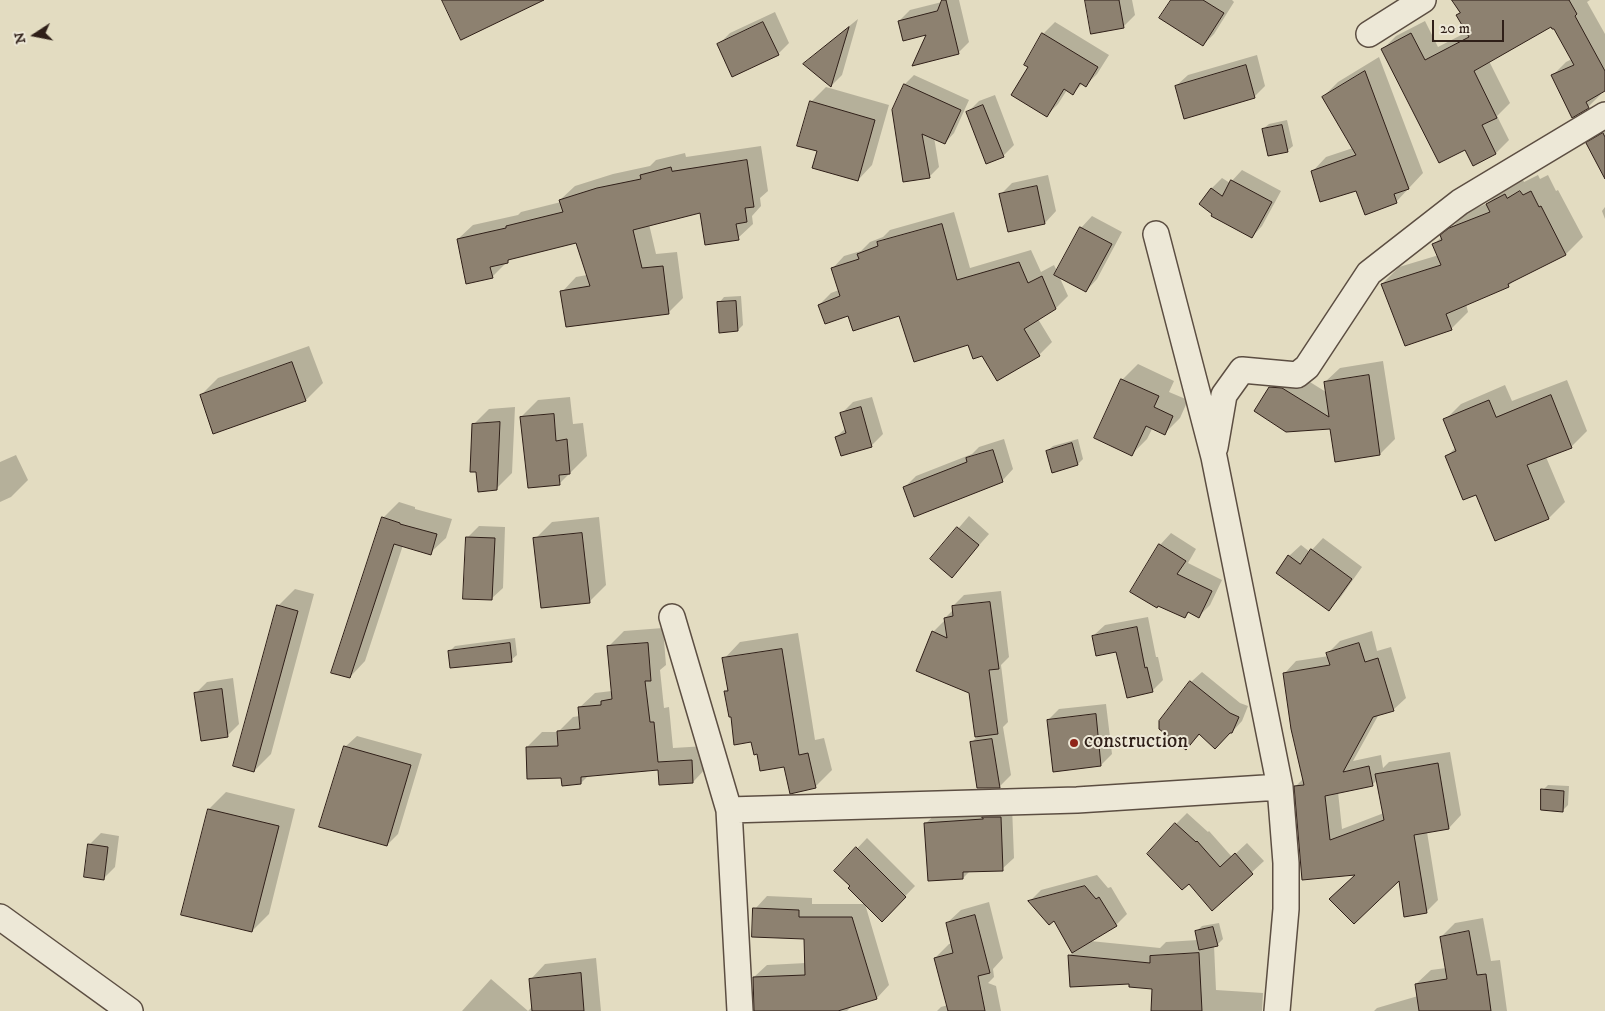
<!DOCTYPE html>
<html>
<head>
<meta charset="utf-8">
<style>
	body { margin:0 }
	#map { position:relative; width:1605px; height:1011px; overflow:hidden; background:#e3dcc1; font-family:"IM FELL DW Pica",serif }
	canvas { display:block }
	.north { position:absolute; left:10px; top:10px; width:50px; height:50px; -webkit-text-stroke:4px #ede8d7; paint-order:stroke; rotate:259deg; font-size:14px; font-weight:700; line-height:20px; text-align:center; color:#2f1f18 }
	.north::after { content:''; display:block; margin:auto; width:18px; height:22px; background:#2f1f18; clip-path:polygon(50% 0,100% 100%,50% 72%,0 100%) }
	.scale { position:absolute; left:1432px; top:20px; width:72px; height:22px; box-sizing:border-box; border:2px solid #2f1f18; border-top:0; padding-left:6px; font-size:15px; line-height:18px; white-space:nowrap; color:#2f1f18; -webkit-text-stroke:4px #ede8d7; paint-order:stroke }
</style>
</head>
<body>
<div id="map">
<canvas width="1605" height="1011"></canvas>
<div class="north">N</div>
<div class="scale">20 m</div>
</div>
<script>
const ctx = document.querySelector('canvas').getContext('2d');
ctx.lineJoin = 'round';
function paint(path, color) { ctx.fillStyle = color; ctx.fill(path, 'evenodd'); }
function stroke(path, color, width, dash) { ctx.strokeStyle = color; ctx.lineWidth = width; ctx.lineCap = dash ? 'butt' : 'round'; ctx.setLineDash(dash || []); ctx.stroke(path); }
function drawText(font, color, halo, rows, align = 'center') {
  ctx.font = font + ' "IM FELL DW Pica",serif'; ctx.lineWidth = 4; ctx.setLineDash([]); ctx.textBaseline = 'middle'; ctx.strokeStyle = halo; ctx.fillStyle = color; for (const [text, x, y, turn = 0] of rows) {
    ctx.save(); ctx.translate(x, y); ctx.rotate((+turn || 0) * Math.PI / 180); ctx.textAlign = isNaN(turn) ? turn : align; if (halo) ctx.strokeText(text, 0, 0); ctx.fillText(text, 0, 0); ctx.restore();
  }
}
paint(new Path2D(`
	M943,0H959L969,42L958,53L928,33L899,21L910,10L942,2Z
	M1086,0H1132L1135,15L1123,27Z
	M1172,0H1232L1234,2L1214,34L1203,45Z
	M1454,0H1590L1587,2L1605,34V90L1601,92V94L1588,107L1553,75L1566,62L1572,59L1554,27L1551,25L1489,61L1510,103L1497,116L1509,140L1496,153L1473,164L1465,148L1383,49L1396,36L1425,21L1438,47L1467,32L1461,12Z
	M775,12L789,43L778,54L718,45L730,33Z
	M858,19L842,75L831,86L805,64L816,53Z
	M1055,22L1109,55L1097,74L1086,85L1083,83L1073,93L1067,90L1058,104L1047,115L1030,67L1025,64L1043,34Z
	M1257,55L1265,86L1254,97L1176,86L1188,75Z
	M1379,57L1423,173L1396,202L1356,190L1312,172L1326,157L1353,148L1323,97L1338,82Z
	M914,75L969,100L954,133L945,143L934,137L939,167L929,177L905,84Z
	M826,87L889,105L872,165L858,180L819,150L811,102Z
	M995,95L1014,145L1003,156L967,113L979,101Z
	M1287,120L1293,146L1287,151L1263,129L1269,124Z
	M1605,129V177L1587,144L1598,133Z
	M761,146L768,191L760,198L761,206L752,216L753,224L738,238L701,212L649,224L656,254L677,252L683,298L668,313L562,292L576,277L587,275L577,242L512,257L492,277L458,239L473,225L518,215L521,212L561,202L560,200L575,186L613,174L650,166L656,160L685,153L686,157Z
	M1242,170L1281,191L1262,226L1252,237L1201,204L1212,188L1222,178L1230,183Z
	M1048,175L1056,211L1045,223L1009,231L1000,195L1012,183Z
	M1538,175L1540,179L1548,175L1556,191L1558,190L1583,237L1566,254L1515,280L1508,286L1466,304L1468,312L1451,329L1382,284L1399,267L1439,255L1434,244L1468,212L1488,203L1504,187L1522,178L1524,182Z
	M1605,207V219L1602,211Z
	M954,212L970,268L1031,250L1041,272L1054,265L1057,271L1081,228L1092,216L1122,232L1097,279L1086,291L1059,276L1068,296L1056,308L1038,319L1052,342L1039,355L998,379L983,354L969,343L900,314H848L819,305L831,293L839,290L832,269L844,256L861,251L870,242L883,237L890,230Z
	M741,296L743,325L738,330L719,303L724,297Z
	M309,346L323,383L306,400L201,395L218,378Z
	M1383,361L1395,439L1380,454L1336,460L1331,428L1270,388L1285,373L1297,374L1326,392L1325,382L1340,368Z
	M1138,364L1174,381L1169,392L1188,400L1180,418L1165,433L1153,427L1147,439L1132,454L1122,380Z
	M1567,380L1587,431L1571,447L1546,457L1565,502L1549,518L1477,493L1447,456L1456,447L1445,420L1461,404L1505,385L1512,401Z
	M570,397L573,424L583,423L587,456L560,483L521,417L538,400Z
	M872,397L883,434L871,446L836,437L846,428L841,414L853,402Z
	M515,407L512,473L496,489L473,425L489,409Z
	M1004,439L1013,469L1002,481L904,488L916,476L972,454L979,447Z
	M1078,439L1083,459L1078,464L1047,451L1053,446Z
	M16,455L28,480L11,497L0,502V462Z
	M399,502L415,507V509L452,519L446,538L430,553L403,545L365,661L350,677L383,518Z
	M969,516L989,534L952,576L932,559Z
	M599,517L606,585L589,602L535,539L552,522Z
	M479,526L505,527L503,588L491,599L468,537Z
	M1171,533L1196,549L1188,563L1222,580L1210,605L1199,616L1189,612L1184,616L1160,545Z
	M1323,538L1362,567L1340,598L1328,610L1289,556L1301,545L1310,552Z
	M295,589L314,594L271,754L254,771L278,606Z
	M1001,591L1009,657L1001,665L1008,722L1003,727L1011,775L999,787L971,743L979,735L971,692L933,632L944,621L946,622L945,618L954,609L953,606L964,595Z
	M1148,617L1156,657H1158L1163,680L1152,691L1117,650L1093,636L1105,625Z
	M663,628L666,665L660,670L664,708L669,707L673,748L706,746L708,766L693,782L659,768L589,775L581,783L562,776L527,747L542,732H558L573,717L580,716L579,708L595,693L612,691L609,646L624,631Z
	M1372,631L1377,651L1391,647L1406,698L1393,710L1379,714L1353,761L1381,755L1383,768L1389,762L1450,752L1461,815L1449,828L1427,832L1438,900L1426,912L1400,879L1357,873L1303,878L1296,786L1304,778L1284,674L1296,661L1329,656L1328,653L1340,641ZM1378,779L1384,813L1342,829L1338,792L1372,785Z
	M798,633L815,740L824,738L832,770L815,787L785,766L758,753L752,740L732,715L726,691L728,688L724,659L740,642Z
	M515,638L517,655L511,660L450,651L455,646Z
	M1202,672L1240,703L1248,706L1242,721L1232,732L1201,733L1186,749L1191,682Z
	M233,678L239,724L228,735L195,694L207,682Z
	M1106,704L1112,754L1101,765L1048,720L1059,709Z
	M357,736L422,754L398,834L387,845L345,747Z
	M1548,785L1569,786L1568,805L1563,810L1543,790Z
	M226,792L295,809L269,914L252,931L209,809Z
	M1012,806L1014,858L1002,869L970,871L963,878L925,824L937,813Z
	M1187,813L1208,832L1209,831L1232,857L1247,843L1264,861L1212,909L1176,824Z
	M101,833L119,836L115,867L104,878L89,845Z
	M867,838L915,886L882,920L852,886L836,871Z
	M1097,875L1108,888L1111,887L1127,914L1116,925L1090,941L1160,948L1166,942L1198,940L1196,932L1202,926L1219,923L1223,939L1217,945H1214L1216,990L1263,993L1262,1011H1152L1154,988L1131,983L1072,986L1070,955L1073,952L1054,919L1030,901L1041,890Z
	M767,896L812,898V904H865L889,985L877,998L852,1006L847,1011H755L754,977L767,965L806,963V938L755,909Z
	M989,902L1003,958L993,969L994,977L988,983L996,986L1001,1011H937L941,1007L948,1005L935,958L949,944H952L947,923L961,910Z
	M1483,918L1491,961L1500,960L1507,1011H1374L1377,1008L1418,996L1416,984L1431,970L1446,968L1441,937L1455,923Z
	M596,958L601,1011H462L491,979L528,1011L533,1006L530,980L545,964Z`), '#0003');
const building = new Path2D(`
	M442,0H544L461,40Z
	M942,0H946L959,54L912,66L926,35L903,41L898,21L937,11Z
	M1085,0H1119L1124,28L1091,34Z
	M1171,0H1203L1224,13L1203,46L1159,18Z
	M1452,0H1569L1577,14L1575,16L1605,71V91L1586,102L1589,108L1572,118L1551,75L1574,65L1554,29H1552L1551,27L1474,71L1497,118L1482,125L1496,154L1473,166L1465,150L1439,163L1381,49L1411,33L1425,60L1469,37L1456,15L1460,13Z
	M763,22L779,55L732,77L717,44Z
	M849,27L831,87L803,64Z
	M1042,33L1098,67L1086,87L1080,83L1073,95L1064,89L1047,117L1011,95L1028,67L1024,65Z
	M1246,65L1255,98L1184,119L1175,86Z
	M1365,71L1409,189L1394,194L1397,203L1365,215L1356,191L1320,202L1311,171L1356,155L1322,97Z
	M904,84L961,110L945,144L922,134L930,178L903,182L892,110Z
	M810,101L875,120L858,181L812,168L817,151L797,146Z
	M983,105L1004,157L986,164L966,112Z
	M1282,125L1288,152L1268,156L1262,129Z
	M1603,133L1605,137V179L1586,143Z
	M747,160L754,207L745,208L747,222L736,224L739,240L705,245L700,213L633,230L642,268L663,266L669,314L566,327L560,291L590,286L576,243L508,260V263L490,267L493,278L466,284L457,239L506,228V226L563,212L559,200L597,188L641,179L640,175L671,167L672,171Z
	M1231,180L1272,202L1252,238L1211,216L1212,214L1199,204L1211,188L1222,196Z
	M1037,186L1045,224L1008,232L999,194Z
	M1520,191L1523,195L1531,191L1539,207L1541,206L1566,255L1508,284L1509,287L1446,314L1452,330L1405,346L1381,284L1441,265L1432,244L1442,240L1440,235L1449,228L1490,212L1486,204L1505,194L1507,198Z
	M942,224L957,280L1019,262L1028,283L1042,276L1056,309L1024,329L1040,356L997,381L982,356L973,359L968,345L914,362L899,316L853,331L848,316L825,324L818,305L840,296L831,268L859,259L857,254L878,246L877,242Z
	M1080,227L1112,244L1086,292L1054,275Z
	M736,301L738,331L719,333L717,302Z
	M292,362L306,401L213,434L200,395Z
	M1369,375L1380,455L1335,462L1330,429L1286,432L1254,411L1269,387L1282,388L1329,417L1324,382Z
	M1121,379L1159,396L1154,407L1173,416L1165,435L1146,426L1132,456L1094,438Z
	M1551,395L1572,448L1527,465L1549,519L1495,541L1476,495L1463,500L1445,456L1456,451L1443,419L1489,400L1496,417Z
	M861,407L872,447L841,456L835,437L846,433L840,413Z
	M554,414L556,441L567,439L570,474L559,475L560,485L528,488L520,417Z
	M500,422L497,490L478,492L476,472H470L472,424Z
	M1072,443L1078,465L1052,473L1046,451Z
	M993,450L1003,482L914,517L903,487L967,462L966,458Z
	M382,517L400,523V524L437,534L431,555L394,544L350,678L331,673Z
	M957,527L979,545L952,578L930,559Z
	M582,533L590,603L541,608L533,538Z
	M466,537L495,538L492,600L463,599Z
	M1159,544L1186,561L1177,574L1212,591L1199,618L1188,612L1185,618L1158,606L1157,608L1130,592Z
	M1311,549L1352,579L1329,611L1276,573L1288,555L1300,564Z
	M990,602L999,669L989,670L998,734L975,737L969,693L916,671L932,631L947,638L944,618L953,616L952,606Z
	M277,605L298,611L254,772L233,766Z
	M1137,627L1145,668L1147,667L1153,692L1127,698L1116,652L1096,656L1092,636Z
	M510,643L512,662L450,668L448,651Z
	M648,643L651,681H645L650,722H654L658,762L692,760L693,783L659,785L658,770L581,777V784L562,786L561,778L527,779L526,747L558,746L557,731L580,729L578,707L601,705V701L612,699L607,646Z
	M1359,643L1365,662L1378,658L1394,711L1373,717L1343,772L1369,766L1373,786L1325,796L1330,840L1384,820L1375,774L1438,763L1449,829L1414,835L1427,913L1404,917L1399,881L1354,924L1329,899L1355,875L1302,880L1294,786L1304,785L1291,729L1283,673L1330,665L1326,653Z
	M782,649L799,755L808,753L816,788L790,794L784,767L760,771L757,754L754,755L751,742L734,745L731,717H729L724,691H728L722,658Z
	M1190,681L1230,713L1239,717L1232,733H1230L1215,749L1199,734L1186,750L1159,729V721Z
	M222,689L228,737L201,741L194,693Z
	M1096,714L1101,766L1053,772L1047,720Z
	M992,739L1000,788H977L970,742Z
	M344,746L411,765L387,846L319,827Z
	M1541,789L1564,791L1563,812L1541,810Z
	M208,809L279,826L252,932L181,915Z
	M982,817H1001L1003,871L963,872V879L928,881L924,823L983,819Z
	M1175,823L1196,842L1197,841L1220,867L1235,853L1253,874L1212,911L1189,884L1182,890L1147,854Z
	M88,844L108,847L104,880L84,877Z
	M856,847L906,897L882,922L848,888L850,886L834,871Z
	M1085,886L1096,899L1099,897L1117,926L1072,953L1054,921L1049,925L1028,901Z
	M753,908L799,910V917H852L877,999L838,1011H754L753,977L805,975L804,939L752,937Z
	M975,915L990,973L978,976L985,1011H948L934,958L953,953L946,923Z
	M1213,927L1218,946L1199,950L1195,931Z
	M1469,931L1477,975L1486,974L1491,1011H1419L1415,984L1447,979L1440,937Z
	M1199,953L1202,1011H1151L1152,989L1129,987V984L1070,987L1068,955L1150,963V956Z
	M581,973L584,1011H532L529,979Z`);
paint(building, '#8d8170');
stroke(building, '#2f1f18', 1);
const street = new Path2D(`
	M1369,34L1423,0
	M1156,234L1214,457L1280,787L1286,863V909L1277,1011
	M1215,447L1224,395L1242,370L1297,375L1307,367L1369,273L1460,202L1605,115
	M672,617L729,810L740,1011
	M729,810L1077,800L1280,787
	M0,917L130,1011`);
stroke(street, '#5c4e42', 28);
stroke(street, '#ede8d7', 25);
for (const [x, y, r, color] of [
	[1074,743,5,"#8f2418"]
]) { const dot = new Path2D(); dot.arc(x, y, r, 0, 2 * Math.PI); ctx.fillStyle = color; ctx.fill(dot); stroke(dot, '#ede8d7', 2); }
drawText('21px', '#2f1f18', '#ede8d7', [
	["construction",1084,743]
], 'left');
</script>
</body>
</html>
